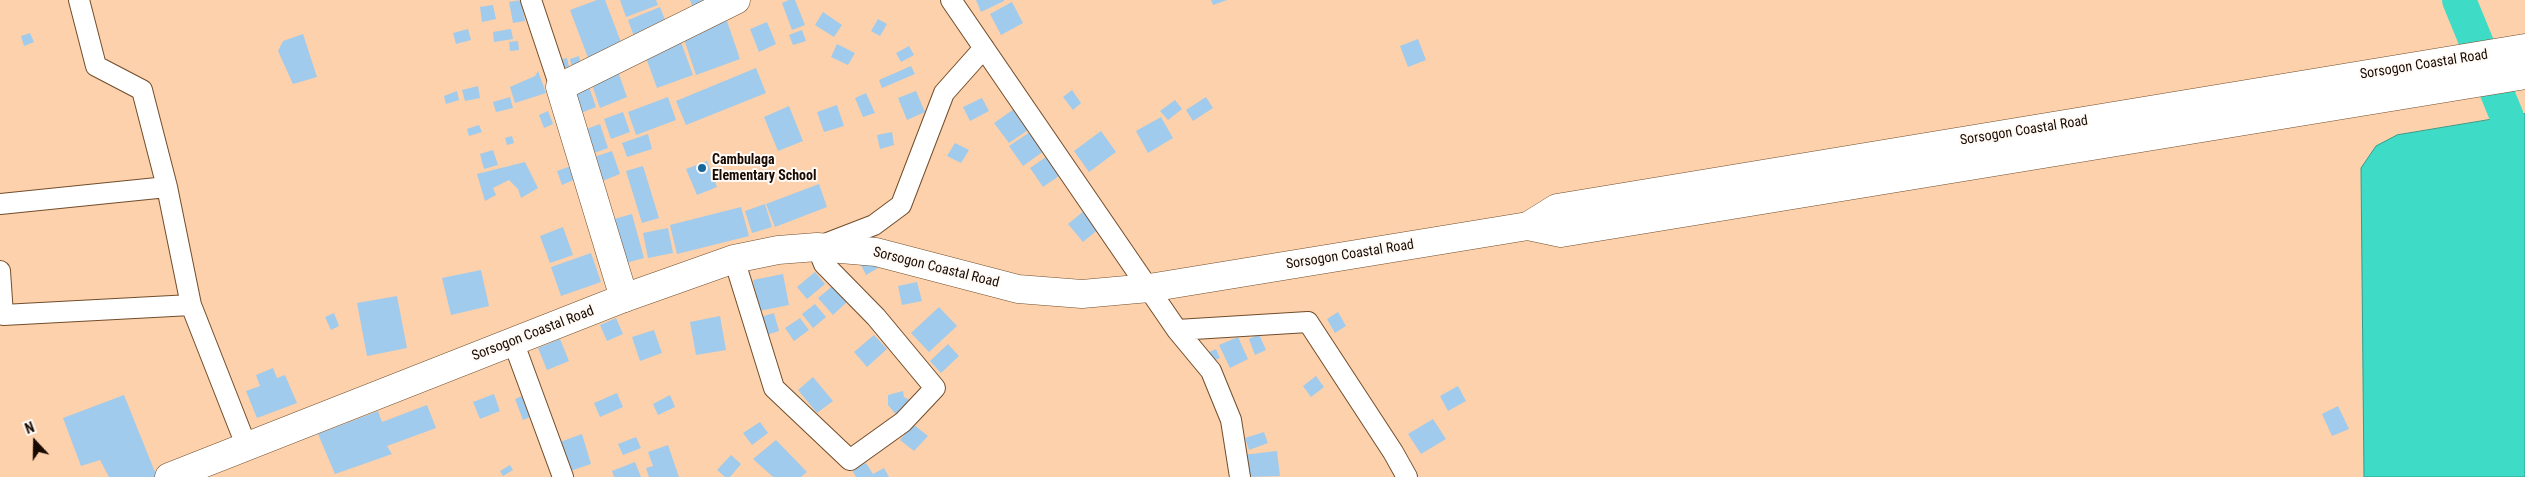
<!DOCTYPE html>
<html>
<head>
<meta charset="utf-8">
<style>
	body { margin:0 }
	#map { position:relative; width:2525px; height:477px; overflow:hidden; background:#fcd1ab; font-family:"Roboto Condensed",sans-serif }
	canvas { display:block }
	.north { position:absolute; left:10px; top:417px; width:50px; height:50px; -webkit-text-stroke:4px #fffaf6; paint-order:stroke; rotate:339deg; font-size:14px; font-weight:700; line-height:20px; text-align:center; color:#180a01 }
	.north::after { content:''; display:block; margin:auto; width:18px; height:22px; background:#180a01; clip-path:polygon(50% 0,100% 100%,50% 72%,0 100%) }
</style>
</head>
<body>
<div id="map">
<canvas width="2525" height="477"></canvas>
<div class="north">N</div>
</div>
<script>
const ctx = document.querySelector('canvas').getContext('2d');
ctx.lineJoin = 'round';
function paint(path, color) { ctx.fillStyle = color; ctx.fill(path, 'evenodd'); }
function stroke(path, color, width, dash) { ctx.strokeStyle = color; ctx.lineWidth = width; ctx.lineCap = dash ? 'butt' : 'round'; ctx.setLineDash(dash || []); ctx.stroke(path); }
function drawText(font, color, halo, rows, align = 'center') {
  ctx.font = font + ' "Roboto Condensed",sans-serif'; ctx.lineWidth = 4; ctx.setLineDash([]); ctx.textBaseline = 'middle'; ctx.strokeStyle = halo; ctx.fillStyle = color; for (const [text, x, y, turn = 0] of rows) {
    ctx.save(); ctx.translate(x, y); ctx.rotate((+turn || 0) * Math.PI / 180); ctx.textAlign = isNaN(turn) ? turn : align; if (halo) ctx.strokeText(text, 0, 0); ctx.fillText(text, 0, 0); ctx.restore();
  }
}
const water = new Path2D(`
	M2525,114V477H2364L2361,168L2376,146L2397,135Z`);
paint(water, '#3edcc7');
stroke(water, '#339d8c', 1);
stroke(new Path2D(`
	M2459,0L2507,117`), '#3edcc7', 34);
paint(new Path2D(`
	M521,0L525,21L513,23L509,2Z
	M597,0H605L624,50L590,63L570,10Z
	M620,0H656L658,5L626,17Z
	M690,0H727L695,13Z
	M789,0H795L805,25L792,30L782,3Z
	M976,0H1004V1L981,12Z
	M1211,0H1227L1213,5Z
	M1012,2L1023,23L1001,35L990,14Z
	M493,5L496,19L482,22L480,7Z
	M660,7L669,30L636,42L628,20Z
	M823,12L842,25L834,37L815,25Z
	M878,19L887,24L880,36L871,31Z
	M727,21L740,59L696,75L683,36Z
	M767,22L776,44L759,52L750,29Z
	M468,29L471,40L456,44L453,33Z
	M511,29L513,39L494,42L493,32Z
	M802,30L806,41L793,45L789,35Z
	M30,33L34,42L24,46L21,36Z
	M303,34L317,77L293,84L278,51L283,41Z
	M1418,39L1426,60L1408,67L1400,46Z
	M518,41L519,50L510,51L509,42Z
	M681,42L693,75L657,88L645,55Z
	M837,44L855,53L848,65L831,57Z
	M909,46L914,55L901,62L896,53Z
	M579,56L581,66L572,68L570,59Z
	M567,58L570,71L561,73L558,60Z
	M911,66L915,74L882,88L879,80Z
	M756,68L766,93L686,125L676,101Z
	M617,69L627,97L600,108L590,79Z
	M538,71L546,93L515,103L510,87L535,76Z
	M478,86L480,98L465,101L462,90Z
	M589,87L596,107L581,113L574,93Z
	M1072,90L1081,103L1073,110L1063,97Z
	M457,91L459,100L446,104L444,96Z
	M916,91L925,112L907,120L898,98Z
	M866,93L875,113L863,117L855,98Z
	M510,97L513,108L496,112L493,102Z
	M668,97L676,120L636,135L628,112Z
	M1206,97L1213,108L1193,121L1186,110Z
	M982,98L989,111L970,121L963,107Z
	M1175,100L1182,109L1168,120L1160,111Z
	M837,105L844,126L824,132L817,112Z
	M789,106L803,141L778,151L764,117Z
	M1014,109L1028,130L1009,143L994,123Z
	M548,111L553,124L544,128L539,115Z
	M623,112L630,132L611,139L604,119Z
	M1161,117L1173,138L1148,153L1136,131Z
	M600,124L608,148L589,155L581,131Z
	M479,125L482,132L469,136L467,129Z
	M1101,131L1116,152L1089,172L1074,151Z
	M892,132L894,145L880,149L877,135Z
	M1030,132L1044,151L1023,166L1009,146Z
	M648,134L652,149L627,157L622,143Z
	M512,136L514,143L507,145L505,138Z
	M955,143L969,150L961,163L947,156Z
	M493,150L498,165L484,169L480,154Z
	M612,151L620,174L600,182L591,158Z
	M1046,157L1059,176L1043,187L1030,168Z
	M707,161L717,187L697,195L686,169Z
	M525,162L538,188L521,198L518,189L509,180L493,188L496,195L485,201L477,174Z
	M574,165L578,178L562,185L557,171Z
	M643,166L659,218L642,223L626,171Z
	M819,184L827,207L775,227L766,204Z
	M765,204L772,227L752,233L745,211Z
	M741,207L749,236L677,254L670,225Z
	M1085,210L1100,228L1083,242L1068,224Z
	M632,214L644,258L619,265L607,221Z
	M563,227L573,255L550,263L540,236Z
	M668,228L673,253L648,258L643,233Z
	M591,253L601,282L561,296L551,267Z
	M872,256L878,268L866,275L860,263Z
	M481,270L489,306L451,315L442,278Z
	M815,272L825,284L807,299L797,287Z
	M783,274L789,305L759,311L753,280Z
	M917,282L922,301L902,305L898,286Z
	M835,284L849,300L833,315L818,298Z
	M397,296L407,348L367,356L357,303Z
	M815,304L826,317L813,328L802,314Z
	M939,307L957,326L929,352L911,333Z
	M1338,312L1346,326L1335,333L1327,319Z
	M334,313L339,326L331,330L325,317Z
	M774,313L779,331L767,335L761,317Z
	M720,316L726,350L696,355L690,322Z
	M616,318L623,334L607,341L600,325Z
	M800,318L809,330L794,341L785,328Z
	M654,330L662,353L640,361L632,337Z
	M1259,334L1266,350L1255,355L1249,339Z
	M874,335L887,349L867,367L854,352Z
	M1238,337L1248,359L1230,368L1219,345Z
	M560,339L569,361L547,370L538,348Z
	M948,344L959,356L941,373L930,361Z
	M1216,349L1220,358L1208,363L1204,354Z
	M273,368L277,378L285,375L297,403L257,418L246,391L260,386L256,375Z
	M1316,376L1324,387L1311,397L1303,386Z
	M813,377L833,401L817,413L798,390Z
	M1458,386L1466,401L1448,411L1440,396Z
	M903,391L904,397L914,402L898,417L888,405V395Z
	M529,393L537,414L523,420L515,399Z
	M617,393L623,407L600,417L594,403Z
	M494,394L500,411L480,419L473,402Z
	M124,395L157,477H109L100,460L81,466L63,418Z
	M670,395L675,407L658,415L653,404Z
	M427,405L436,428L387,446L392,454L335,474L318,434L378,411L382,422Z
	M2338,406L2349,429L2332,436L2322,414Z
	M1433,419L1446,439L1421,454L1408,434Z
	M760,422L768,433L752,445L743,433Z
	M913,424L928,436L914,451L900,440Z
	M1264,432L1268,443L1249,450L1245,438Z
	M582,434L591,464L570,471L560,442Z
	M636,437L641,448L623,455L618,444Z
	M776,440L807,472L801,477H773L753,459Z
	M668,445L679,477H649L646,468L653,466L648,452Z
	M1277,451L1280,476L1245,477L1242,455Z
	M731,455L741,464L730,477H725L717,470Z
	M635,462L641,477H614L612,471Z
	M866,463L873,474L884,468L889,477H856L852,470Z
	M510,465L513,470L503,476L500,471Z`), '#a0cbec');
const street = new Path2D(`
	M79,0L96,66L142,90L167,187
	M531,0L560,87
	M951,0L1177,330L1211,371L1231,420L1240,477
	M0,204L167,187L191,305L246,445
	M734,259L774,388L850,460L903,422L935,388L876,317L824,264L817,247L874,225L901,205L944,93L984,48
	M0,271L3,315L191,305
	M1177,330L1308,322L1393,452L1407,477
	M513,341L563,477`);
const secondary = new Path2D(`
	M624,298L560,87L736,0`);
const highway = new Path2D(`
	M1528,226L1557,208L2525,48
	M169,477L624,298L734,259L778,250L817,247L876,252L1018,289L1082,294L1149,288L1528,226L1561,233L2525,75`);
stroke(street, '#724d2b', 22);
stroke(secondary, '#724d2b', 29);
stroke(highway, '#724d2b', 29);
stroke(street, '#fff', 20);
stroke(secondary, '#fff', 28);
stroke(highway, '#fff', 28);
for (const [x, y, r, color] of [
	[702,168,5,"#176799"]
]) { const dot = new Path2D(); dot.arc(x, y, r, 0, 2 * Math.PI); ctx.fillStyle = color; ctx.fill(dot); stroke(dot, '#fffaf6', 2); }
drawText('14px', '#180a01', '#fffaf6', [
	["Sorsogon Coastal Road",2424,65,-9],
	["Sorsogon Coastal Road",2024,131,-9],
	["Sorsogon Coastal Road",1350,255,-9],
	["Sorsogon Coastal Road",936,268,14],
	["Sorsogon Coastal Road",533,334,-21]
]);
drawText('bold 14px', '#180a01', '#fffaf6', [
	["Cambulaga",712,160],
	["Elementary School",712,176]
], 'left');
</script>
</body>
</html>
